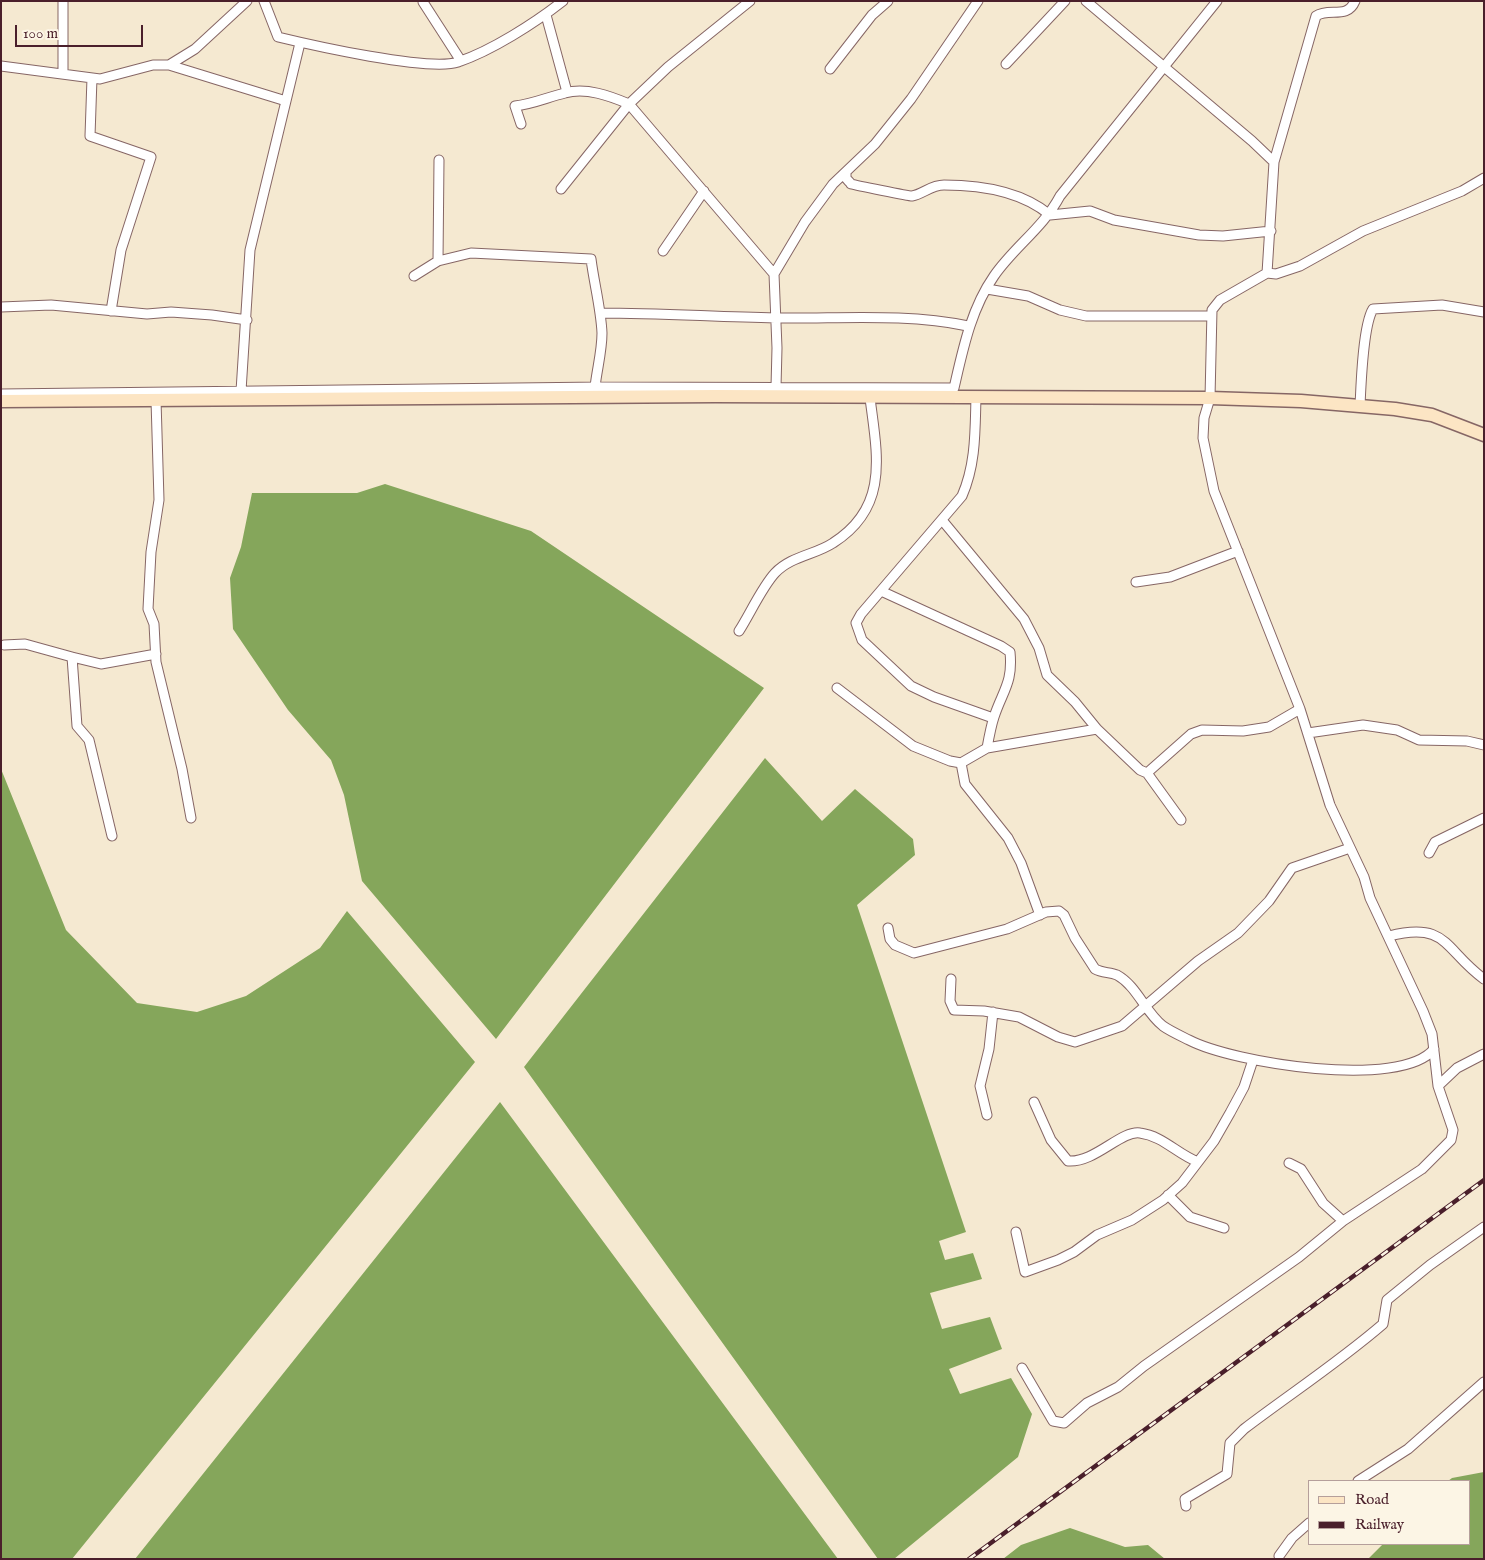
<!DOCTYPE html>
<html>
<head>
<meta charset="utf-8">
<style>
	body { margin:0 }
	#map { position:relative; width:1485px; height:1560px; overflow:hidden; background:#f5e9d1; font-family:"IM FELL English",serif }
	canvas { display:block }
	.frame { position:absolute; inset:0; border:2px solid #4a1f2b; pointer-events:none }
	.legend { position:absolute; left:1308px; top:1480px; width:162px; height:65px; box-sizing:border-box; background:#fcf5e5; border:1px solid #b59f9b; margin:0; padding:6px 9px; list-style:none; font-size:15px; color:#4a1f2b }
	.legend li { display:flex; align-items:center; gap:10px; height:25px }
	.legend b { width:25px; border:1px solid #b59f9b }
	.scale { position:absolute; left:15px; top:25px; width:128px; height:22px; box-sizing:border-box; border:2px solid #4a1f2b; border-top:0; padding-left:6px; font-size:15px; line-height:18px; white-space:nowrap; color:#4a1f2b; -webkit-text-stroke:4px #fcf5e5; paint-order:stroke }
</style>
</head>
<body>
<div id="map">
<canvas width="1485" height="1560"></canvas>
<div class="frame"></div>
<ul class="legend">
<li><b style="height:6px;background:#fce5c4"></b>Road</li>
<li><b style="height:6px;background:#4a1f2b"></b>Railway</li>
</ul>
<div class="scale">100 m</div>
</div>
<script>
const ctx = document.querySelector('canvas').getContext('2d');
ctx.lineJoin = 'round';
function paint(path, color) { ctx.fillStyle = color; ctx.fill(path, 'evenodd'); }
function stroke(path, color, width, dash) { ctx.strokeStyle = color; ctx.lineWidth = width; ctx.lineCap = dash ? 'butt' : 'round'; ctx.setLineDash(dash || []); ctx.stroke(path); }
paint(new Path2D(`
	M385,484L531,531L764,688L496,1039L362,881L344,795L331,760L288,710L233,629L230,578L241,547L252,493H357Z
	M765,758L822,821L855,789L913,839L915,855L857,905L966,1232L939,1241L945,1260L973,1253L982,1279L930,1293L942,1329L990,1317L1002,1349L949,1369L960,1394L1011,1378L1032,1414L1018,1457L894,1559H878L524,1067Z
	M1,769L66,930L137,1003L197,1012L246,996L320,948L347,911L475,1062L72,1559H1Z
	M500,1102L838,1559H135Z
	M1484,1472V1559H1368L1383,1544H1469V1481H1448L1452,1478Z
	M1070,1528L1125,1547L1148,1545L1165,1559H1003L1021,1545Z`), '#85a65b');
const street = new Path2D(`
	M264,1L278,37C311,45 430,72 458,62C491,51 535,23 563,1
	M423,2L461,61
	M546,15L567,92
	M1006,64L1065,1
	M169,65L286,101
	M1,66L100,79L153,65H169L195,49L247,1
	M830,69L872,15L888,1
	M63,74V1
	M92,78L90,136L151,157L121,250L111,311
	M521,124L515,106C533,104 548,97 565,93C586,87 610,96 629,104L774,274
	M1274,162L1316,16C1329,7 1347,20 1355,1
	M846,172V178C846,179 851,183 851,184C855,185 908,196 912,196C923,194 931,185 944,185C981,185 1021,191 1050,215L1090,211L1114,220L1199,235L1223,236L1271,231
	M561,189L629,104L668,67L750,1
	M663,251L704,191
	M438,261L471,253L591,259C594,283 601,309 602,333C602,351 597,369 595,387
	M1267,273L1276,274L1300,266L1363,231L1462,191L1484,178
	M414,276L438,261L439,160
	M987,289L1028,296L1060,310L1086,316H1211
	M1,307L51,305L147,314L171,312L212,315L247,320
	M601,313C659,313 717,317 775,318C840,319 905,313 968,326
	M776,387L777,348L774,274L805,222L833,184L875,144L911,99L978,1
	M241,391L250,250L300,43
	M1,394L601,387L954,388C963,349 971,309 994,276C1014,247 1043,228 1060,196L1217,1
	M976,397C975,431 976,464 962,496L861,614L856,623L862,640L911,686L934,697L993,718
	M156,400L159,500L151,552L148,609L154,624L156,662L182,769L191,818
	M1360,406C1361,384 1363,325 1373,309L1442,305L1484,312
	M942,520L1024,619L1039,648L1047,675L1075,702L1097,729L1140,770L1147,773L1191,734L1202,730L1243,731L1269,727L1300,709
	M1136,582L1170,577L1238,551
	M881,591L1001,646L1010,652C1013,683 1003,690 994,717C991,726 989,737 987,748
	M739,631C750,614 762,587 775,573C791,556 815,555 833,543C890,507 877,454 870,398
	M4,645L25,644L72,657L77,726L89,740L112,836
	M72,657L101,664L156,654
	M837,688L913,746L950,761L961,763L987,748L1097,729
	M1308,733L1363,725L1397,730L1419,740L1467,741L1484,745
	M961,763L965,784L1008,838L1021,863L1040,915
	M1147,773L1181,820
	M1429,853L1435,842L1484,818
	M888,928L890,939L895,945L914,953L1007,929L1046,912L1059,911L1064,915L1075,938L1095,969C1102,973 1110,972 1117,975C1137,986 1145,1012 1163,1026C1170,1031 1181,1036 1189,1040C1233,1063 1401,1090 1434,1049
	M1389,936C1448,921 1444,950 1484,979
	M951,979L950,1001L954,1010L984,1011L1019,1017L1058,1037L1075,1042L1122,1026L1198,961L1238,933L1269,901L1292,868L1350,848
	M1438,1086L1457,1068L1484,1054
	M1034,1102L1051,1140L1068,1161C1095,1163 1121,1130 1140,1133C1163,1136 1177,1154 1198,1162
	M987,1115L980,1086L989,1049L993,1012
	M1289,1163L1301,1169L1323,1203L1343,1221
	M1168,1195L1190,1217L1224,1228
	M1016,1232L1025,1272L1058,1260L1074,1252L1097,1235L1132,1220L1163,1200L1182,1183L1214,1141L1230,1113L1244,1087L1253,1060
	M1022,1368L1053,1421L1064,1423L1087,1403L1118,1387L1144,1366L1299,1257L1343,1221L1422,1169L1451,1140L1453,1130L1438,1086L1432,1034L1423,1011L1370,898L1364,877L1330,805L1300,709L1214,491L1203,438L1204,418L1210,398L1212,310L1220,300L1267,273L1274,162L1252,141L1086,1
	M1358,1481L1408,1449L1484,1382
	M1186,1506L1185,1499L1227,1474L1230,1443L1244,1429C1290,1394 1339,1362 1383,1324L1387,1300L1430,1265L1484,1227
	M1279,1556L1292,1538L1309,1523`);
const secondary = new Path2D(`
	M1,401L715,396L1210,398L1301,401L1395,409L1432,415L1484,435`);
stroke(street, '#866665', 11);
stroke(secondary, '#866665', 15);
stroke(street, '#fff', 9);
stroke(secondary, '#fce5c4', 12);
const rail = new Path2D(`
	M969,1559L1484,1180`);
stroke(rail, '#4a1f2b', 4.5);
stroke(rail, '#fcf5e5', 2.5, [8]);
</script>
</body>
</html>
